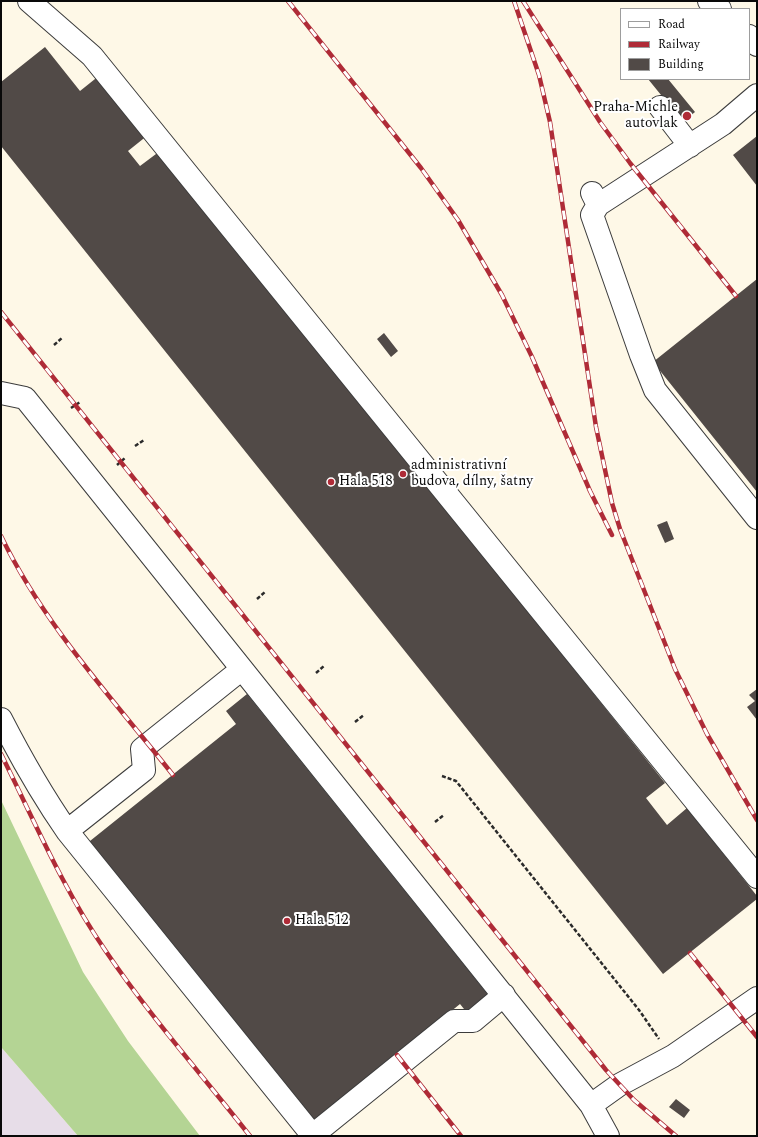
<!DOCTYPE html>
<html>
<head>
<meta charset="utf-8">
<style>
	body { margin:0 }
	#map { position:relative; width:758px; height:1137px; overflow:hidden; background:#fef8e7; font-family:Spectral,serif }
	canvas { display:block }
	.frame { position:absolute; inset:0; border:2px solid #090909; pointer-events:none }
	.legend { position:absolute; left:620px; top:8px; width:130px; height:72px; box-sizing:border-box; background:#fff; border:1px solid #9d9d9d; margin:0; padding:5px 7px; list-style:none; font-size:12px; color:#090909 }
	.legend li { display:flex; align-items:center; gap:8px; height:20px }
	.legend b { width:20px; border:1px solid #9d9d9d }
</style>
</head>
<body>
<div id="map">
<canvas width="758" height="1137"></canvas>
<div class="frame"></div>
<ul class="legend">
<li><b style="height:5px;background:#fff"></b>Road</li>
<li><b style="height:5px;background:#af2b37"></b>Railway</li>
<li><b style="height:11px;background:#514a47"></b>Building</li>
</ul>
</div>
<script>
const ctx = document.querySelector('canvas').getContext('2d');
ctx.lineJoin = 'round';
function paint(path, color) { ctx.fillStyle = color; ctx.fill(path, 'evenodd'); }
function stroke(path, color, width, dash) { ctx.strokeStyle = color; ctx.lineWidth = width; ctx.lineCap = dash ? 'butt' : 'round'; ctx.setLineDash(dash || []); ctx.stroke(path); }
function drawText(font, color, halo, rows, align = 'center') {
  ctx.font = font + ' Spectral,serif'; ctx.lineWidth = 4; ctx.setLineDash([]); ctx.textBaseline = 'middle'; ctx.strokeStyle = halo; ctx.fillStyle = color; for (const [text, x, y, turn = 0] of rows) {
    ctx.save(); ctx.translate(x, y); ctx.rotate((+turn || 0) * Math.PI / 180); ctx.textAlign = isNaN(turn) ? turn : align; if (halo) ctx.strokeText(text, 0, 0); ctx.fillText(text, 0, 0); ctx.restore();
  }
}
paint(new Path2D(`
	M1,1047L78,1136H1Z`), '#e7dde8');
paint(new Path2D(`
	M1,800L83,972L128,1041L200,1136H78L1,1047Z`), '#b4d494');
paint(new Path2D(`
	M45,47L80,91L100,75L148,135L128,151L140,166L160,151L665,783L646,798L667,825L687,808L757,896V899L663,974L1,146V82Z
	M648,79H668L695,112L683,122Z
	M757,136V186L733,155Z
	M757,279V492L653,362Z
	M384,333L398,351L391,357L377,339Z
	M667,521L674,539L665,543L657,525Z
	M757,689V720L747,707L755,701L749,695Z
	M247,694L489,996L468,1014L460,1004L311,1124L85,845L236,724L226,711Z
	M676,1099L690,1110L684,1118L669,1107Z`), '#514a47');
const minor = new Path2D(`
	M29,1L92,56L757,877
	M709,1L720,9
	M749,36L757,45
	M660,107L690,146
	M592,193L598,205L592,215L641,355L655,390L757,518
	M598,205L723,124L757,95
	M1,393L25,398L591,1105L608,1136
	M1,719C21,758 42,795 67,831L309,1131L313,1133L319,1130L454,1021H473L504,995
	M67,831L144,770L142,749L242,669
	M591,1105L619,1085L673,1056L757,998`);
stroke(minor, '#3c3c3c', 24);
stroke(new Path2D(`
	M54,345L62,338
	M71,408L80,402
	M135,446L144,440
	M117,465L125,458
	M257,599L265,592
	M316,673L324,666
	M355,722L364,715
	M442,776L456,781L639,1010L659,1039
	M435,822L444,815`), '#2b2b2b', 2.5, [4, 2]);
stroke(minor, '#fff', 22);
const rail = new Path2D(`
	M288,1L421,168L458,220L502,295L532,357L590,491L612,535
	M514,1L539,75L550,122L596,427L612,503L620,529L675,669L707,734L757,820
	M523,1L600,122L630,163L736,296
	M1,312L606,1070L634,1100L676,1136
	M1,536C44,625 112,698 173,775
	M1,754C34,820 63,889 105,950C149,1015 202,1075 250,1136
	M690,953L757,1037
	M397,1055L461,1136`);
stroke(rail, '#af2b37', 4.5);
stroke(rail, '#fff', 3, [9]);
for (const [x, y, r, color] of [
	[687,116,5,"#af2b37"],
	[403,474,4,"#af2b37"],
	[331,482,4,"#af2b37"],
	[287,921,4,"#af2b37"]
]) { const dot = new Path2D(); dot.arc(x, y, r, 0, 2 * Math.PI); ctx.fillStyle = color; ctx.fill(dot); stroke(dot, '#fff', 1.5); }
drawText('14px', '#090909', '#fff', [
	["Praha-Michle",678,108,"right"],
	["autovlak",678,124,"right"],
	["administrativní",411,466],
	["budova, dílny, šatny",411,482],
	["Hala 518",339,482],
	["Hala 512",295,921]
], 'left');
</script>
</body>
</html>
